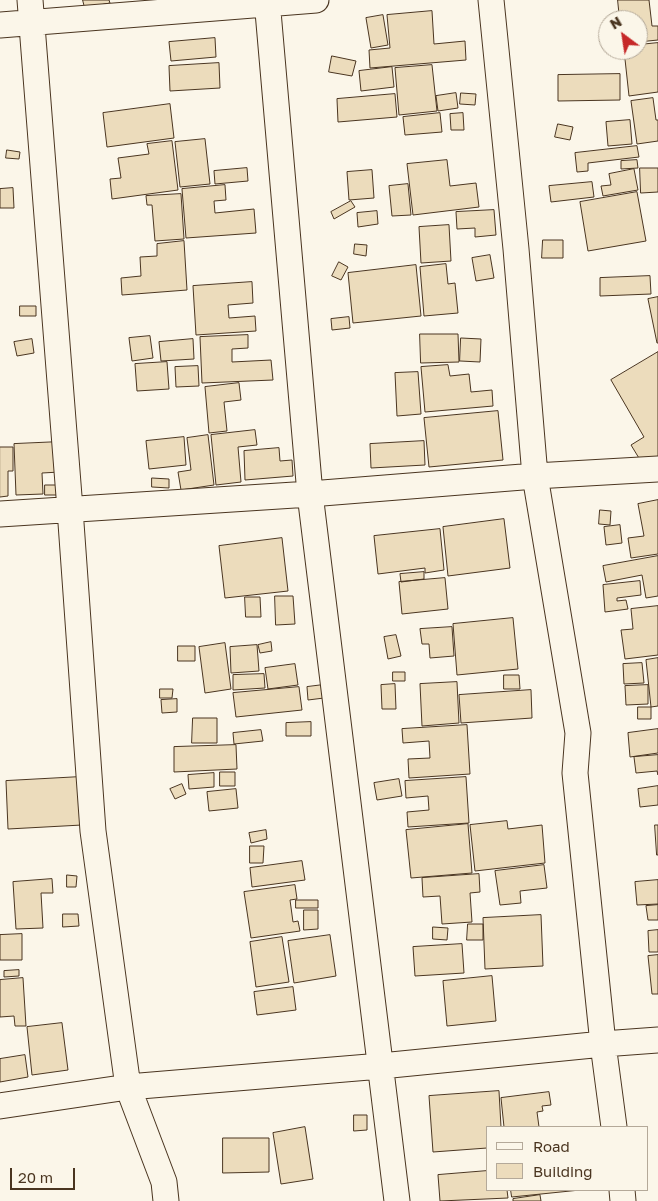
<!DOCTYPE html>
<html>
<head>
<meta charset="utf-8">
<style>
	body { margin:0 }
	#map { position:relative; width:658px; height:1201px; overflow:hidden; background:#fbf6e9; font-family:"Golos Text",sans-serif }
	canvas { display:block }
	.legend { position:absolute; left:486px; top:1126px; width:162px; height:65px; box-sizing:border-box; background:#fbf6e9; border:1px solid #b4a999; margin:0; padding:6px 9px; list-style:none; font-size:15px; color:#4a3520 }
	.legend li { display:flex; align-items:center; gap:10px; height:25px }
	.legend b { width:25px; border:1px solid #b4a999 }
	.north { position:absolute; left:598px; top:10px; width:50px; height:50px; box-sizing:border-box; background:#fbf6e9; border:1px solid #b4a999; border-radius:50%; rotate:329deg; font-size:14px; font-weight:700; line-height:20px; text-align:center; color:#4a3520 }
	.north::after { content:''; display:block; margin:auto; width:18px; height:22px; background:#c62828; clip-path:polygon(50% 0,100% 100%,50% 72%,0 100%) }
	.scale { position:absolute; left:10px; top:1168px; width:65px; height:22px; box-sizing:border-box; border:2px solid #4a3520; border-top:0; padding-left:6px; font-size:15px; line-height:18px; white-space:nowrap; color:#4a3520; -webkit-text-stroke:4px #fbf6e9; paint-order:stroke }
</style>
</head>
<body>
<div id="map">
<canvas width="658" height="1201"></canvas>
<ul class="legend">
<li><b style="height:6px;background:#fbf6e9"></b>Road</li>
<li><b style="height:14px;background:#ecdcbc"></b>Building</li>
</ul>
<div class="north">N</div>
<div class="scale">20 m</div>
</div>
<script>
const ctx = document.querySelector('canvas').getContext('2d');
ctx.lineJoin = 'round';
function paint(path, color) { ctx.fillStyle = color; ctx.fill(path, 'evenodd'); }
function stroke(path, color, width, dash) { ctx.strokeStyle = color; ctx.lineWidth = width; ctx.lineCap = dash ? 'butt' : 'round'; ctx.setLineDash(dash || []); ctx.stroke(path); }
const building = new Path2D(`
	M83,0H109L110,3L85,8Z
	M618,0H649L652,26H658V40L638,42V20H620Z
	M432,11L434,44L465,41L466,60L370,68L369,50L390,48L387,15Z
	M383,15L388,45L371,48L366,18Z
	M215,38L216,57L171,61L169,42Z
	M658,43V92L629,96L624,50H638V45Z
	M332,56L356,61L352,76L329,72Z
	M219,63L220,88L170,91L169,66Z
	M432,65L437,111L399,115L395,68Z
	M392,67L394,87L361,91L359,71Z
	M620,74V100L558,101V75Z
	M456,93L458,108L438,111L436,96Z
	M461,93L476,94L475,105L460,104Z
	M395,94L397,117L338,122L337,99Z
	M653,98L656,120H658V141L637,144L631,101Z
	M170,104L174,138L107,147L103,113Z
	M440,113L442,132L405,135L403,117Z
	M463,113L464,130H451L450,114Z
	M630,120L632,144L608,146L606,122Z
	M558,124L573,127L570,140L555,137Z
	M205,139L210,184L180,187L175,142Z
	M172,141L178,190L112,199L110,179L121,178L118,158L149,154L147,144Z
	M637,146L639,157L588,163V171L577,172L575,153Z
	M7,150L20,152L19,159L6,158Z
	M447,160L450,186L476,183L479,207L413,215L407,164Z
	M637,160L638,168L621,169V161Z
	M247,168L248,181L215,184L214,171Z
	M640,168H658V192L641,193Z
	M634,169L638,190L603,196L601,186L611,185L609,174Z
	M372,170L374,198L349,200L347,172Z
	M592,182L594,197L551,202L549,186Z
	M408,184L411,215L392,216L389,186Z
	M225,185L226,200L214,201L215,213L254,209L256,233L186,238L182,189Z
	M13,188L14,208H0V189Z
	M637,192L646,241L588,251L580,202Z
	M181,194L184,239L155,241L152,205H147L146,196Z
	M351,201L355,207L334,219L331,212Z
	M494,210L496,235L475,237V228L457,229L456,212Z
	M377,211L378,224L358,227L357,213Z
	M449,225L451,261L421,263L419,227Z
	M543,240H563V258H542Z
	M184,241L187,290L122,295L121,278L141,276L140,257L157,256V244Z
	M355,244L367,245L366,256L354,254Z
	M490,255L494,278L476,281L472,258Z
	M339,262L348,267L341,280L332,276Z
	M446,264L448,284L455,283L458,313L424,316L420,267Z
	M416,265L421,316L353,323L348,273Z
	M650,276L651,294L600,296V278Z
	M252,282L253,303L228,305L229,318L255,316L256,331L196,335L193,286Z
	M658,297V343H657L648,299Z
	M20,306H36V316H20Z
	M349,317L350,328L332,330L331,319Z
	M420,334H458L459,362L421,363Z
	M248,335V348L232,349V362L271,360L273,380L202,383L200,337Z
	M150,336L153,358L132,361L129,338Z
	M461,338L481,339L480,362L460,361Z
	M32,339L34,353L17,356L14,342Z
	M193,339L194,359L161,361L159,342Z
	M658,352V460L645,468L631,445L644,437L611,380Z
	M167,362L169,389L137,391L135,364Z
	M448,365L450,376L469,374L471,392L492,390L493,406L425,412L421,367Z
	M198,366L199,386L176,387L175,367Z
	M418,372L421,414L397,416L395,373Z
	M239,383L241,400L224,402L227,431L209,433L205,387Z
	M498,411L503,460L429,467L424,418Z
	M255,430L257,445L238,447L241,482L216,485L211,435Z
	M208,435L214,485L181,490L178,472L191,470L187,438Z
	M184,437L186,465L149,469L146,441Z
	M424,441L425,465L371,468L370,444Z
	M59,442L60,472L42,473L43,494L16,495L14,444Z
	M0,447H13V471H8V496L0,497Z
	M279,448L280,461L292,460L293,476L245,480L244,451Z
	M152,478L169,479V488L152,487Z
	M45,485H63L64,495H45Z
	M658,500V554L631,558L628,538L644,536L638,504Z
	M600,510L611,511L610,525L599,524Z
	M504,519L510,568L448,576L443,527Z
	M620,525L622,543L606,545L604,527Z
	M440,529L444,570L425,573V568L378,574L374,536Z
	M282,538L288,591L225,598L219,546Z
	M658,556V596L646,598L642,575L606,582L603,566Z
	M424,572V579L401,582L400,574Z
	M445,578L448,609L402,614L399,582Z
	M640,581L641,595L617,598V601L626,600L628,609L605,612L603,585Z
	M275,596H293L295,624L276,625Z
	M245,597H260L261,617H246Z
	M658,606V655L625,659L621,630L633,629L631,609Z
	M513,618L518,669L457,675L453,624Z
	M452,627L454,656L430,658L429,644H422L420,629Z
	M396,635L401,656L388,659L384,637Z
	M271,642L272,651L260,653L258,645Z
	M225,643L231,689L205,693L199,647Z
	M257,645L259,671L231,673L230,647Z
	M178,646H195V661H178Z
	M658,658V706L651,707L646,660Z
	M642,663L644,683L624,684L623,664Z
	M295,664L298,685L268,689L265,668Z
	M393,672H405V681H393Z
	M264,674L265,688L233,690V675Z
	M504,675H519L520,689H504Z
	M457,682L459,723L422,726L420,684Z
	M395,684L396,709H382L381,685Z
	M323,685L324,698L308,700L307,687Z
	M648,685V704L626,705L625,686Z
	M299,687L302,710L236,717L233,693Z
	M160,689H173L172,698H160Z
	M531,690L532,718L461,723L459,695Z
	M177,699V712L162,713L161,700Z
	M638,707H651V719H638Z
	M193,718H217V743H192Z
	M311,722V736H286V723Z
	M467,725L470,774L409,778L408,759L430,758L429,741L403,743L402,729Z
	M658,729V753L630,757L628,733Z
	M261,730L263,741L234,744L233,733Z
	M236,745L237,769L174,772V747Z
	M658,755V775L657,771L636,773L634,757Z
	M220,772H235V786H220Z
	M214,773V787L189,789L188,775Z
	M80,777L82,825L8,829L6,781Z
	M466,777L469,823L408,827L407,812L429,810L428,796L406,798L405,781Z
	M399,779L402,796L377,800L374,783Z
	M182,784L186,794L175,799L170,789Z
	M658,786V805L640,807L638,789Z
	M236,789L238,808L209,811L207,792Z
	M507,821L508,829L542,825L545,863L475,871L470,825Z
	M468,824L472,873L411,878L406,830Z
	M655,825H658V855H657Z
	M266,830L267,839L251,843L249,833Z
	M250,846H264L263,863H250Z
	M302,861L305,880L252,887L250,868Z
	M544,865L547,888L520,891L521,903L500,905L495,871Z
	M479,874L480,892L470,893L472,922L442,924L440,896L423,897L422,878Z
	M67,875L77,876L76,887H67Z
	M52,879L53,893H41L43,928L16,929L13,882Z
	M658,880V904L637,905L635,882Z
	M295,885L297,899L290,900L293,922L298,921L300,931L251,938L244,892Z
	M296,900H318V908H296Z
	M658,905V920H648L646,906Z
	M304,910H318V929L304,930Z
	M63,914H78L79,926L63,927Z
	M541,915L543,966L485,969L483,918Z
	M468,924H483V940H467Z
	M433,927L448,928L447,940L433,939Z
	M658,930V952H649L648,931Z
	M22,934V960H0V935Z
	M330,935L336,976L294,983L288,941Z
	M282,937L289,982L256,987L250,942Z
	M462,944L464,973L415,976L413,947Z
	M658,955V994H652L648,956Z
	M19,970V976L4,977V971Z
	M492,976L496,1021L447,1026L443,981Z
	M23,978L26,1026H15L14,1016L0,1017V980Z
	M293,987L296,1010L257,1015L254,992Z
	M62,1023L68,1070L32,1075L27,1027Z
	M25,1055L28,1077L0,1082V1059Z
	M499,1091L501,1127H487V1148L433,1152L429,1096Z
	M549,1092L551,1105L542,1106L543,1111L537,1112L539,1127H504L501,1098Z
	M354,1115H367V1130L354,1131Z
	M305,1127L313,1179L281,1184L273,1133Z
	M223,1138H269V1172L223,1173Z
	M487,1171V1190H507L508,1198L440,1201L438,1175Z
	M511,1190H580L512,1197Z
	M540,1195L541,1201H513V1199Z`);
paint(building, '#ecdcbc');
stroke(building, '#4a3520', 1);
const minor = new Path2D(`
	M30,0L70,509L93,831L128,1087L164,1182L166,1201
	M267,0L310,494L397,1201
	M491,0L516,249L535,476L578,733L575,773L603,1044L614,1127
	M0,25L316,0
	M0,514L310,494L535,476L658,469
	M0,1106L128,1087L381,1066L603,1044L658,1040
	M622,1190L623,1201`);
stroke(minor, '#4a3520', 27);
stroke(minor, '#fbf6e9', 25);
</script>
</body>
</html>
